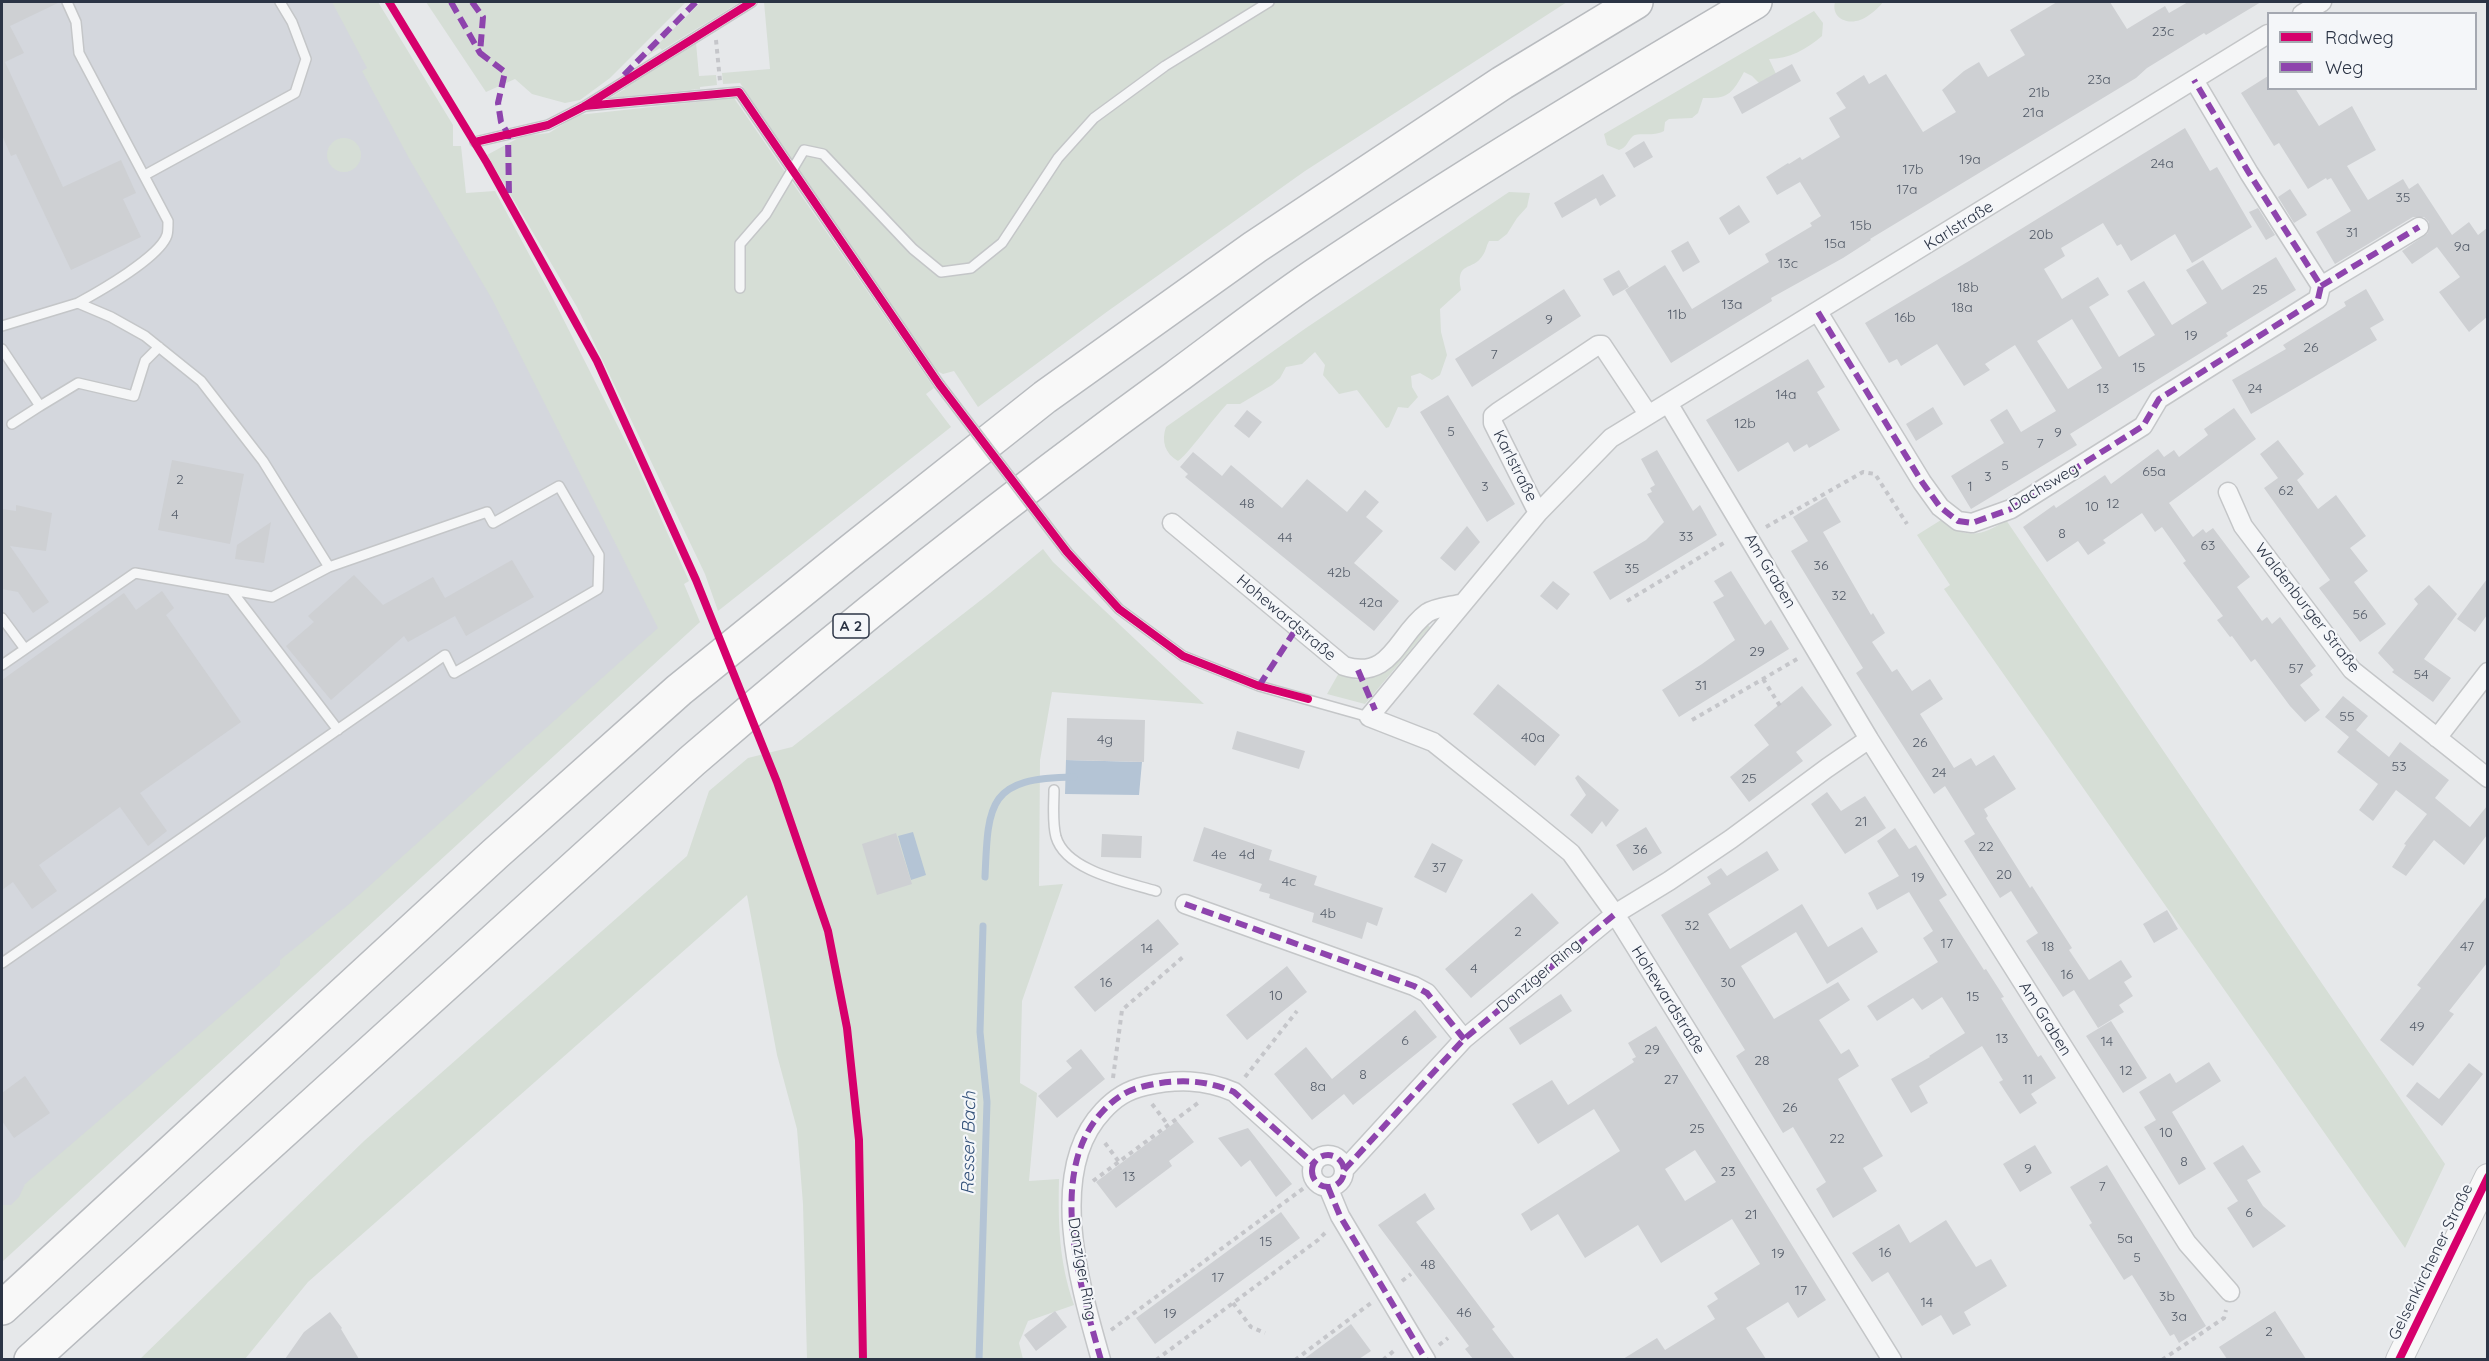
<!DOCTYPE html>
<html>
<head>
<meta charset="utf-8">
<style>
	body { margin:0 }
	#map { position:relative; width:2489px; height:1361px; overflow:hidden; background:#e6e8ea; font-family:Quicksand,sans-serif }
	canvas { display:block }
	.frame { position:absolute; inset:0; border:3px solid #2b3445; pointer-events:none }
	.legend { position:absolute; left:2267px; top:12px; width:210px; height:78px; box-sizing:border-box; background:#f4f6f9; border:2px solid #a4a8b1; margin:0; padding:8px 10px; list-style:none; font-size:18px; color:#2b3445 }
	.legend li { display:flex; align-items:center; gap:12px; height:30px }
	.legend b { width:30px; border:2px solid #a4a8b1 }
</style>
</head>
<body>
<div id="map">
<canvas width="2489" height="1361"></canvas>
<div class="frame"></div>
<ul class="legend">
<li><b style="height:8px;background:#d6006c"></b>Radweg</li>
<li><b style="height:8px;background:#8e44ad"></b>Weg</li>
</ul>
</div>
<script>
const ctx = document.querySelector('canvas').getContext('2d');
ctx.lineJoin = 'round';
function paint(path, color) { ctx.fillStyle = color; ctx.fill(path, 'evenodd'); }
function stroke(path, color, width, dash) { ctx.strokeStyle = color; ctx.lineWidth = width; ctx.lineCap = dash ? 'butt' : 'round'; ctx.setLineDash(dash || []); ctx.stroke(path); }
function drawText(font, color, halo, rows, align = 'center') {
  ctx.font = font + ' Quicksand,sans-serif'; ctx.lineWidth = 4.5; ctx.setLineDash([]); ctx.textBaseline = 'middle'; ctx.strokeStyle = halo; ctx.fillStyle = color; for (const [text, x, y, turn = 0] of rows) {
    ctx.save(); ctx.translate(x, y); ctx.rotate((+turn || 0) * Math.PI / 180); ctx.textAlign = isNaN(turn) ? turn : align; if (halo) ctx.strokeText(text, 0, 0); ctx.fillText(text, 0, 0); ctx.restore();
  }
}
paint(new Path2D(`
	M2,2H352L669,628L2,1224Z`), '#d4d7dd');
paint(new Path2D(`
	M332,2H378L453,125V146H461L466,193L495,191L551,295L632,454L689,581L684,584L700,622L2,1262V1205H11L19,1197L25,1184L280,965V960L348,905L658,628L492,299L410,160L362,71L367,68Z
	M426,2H686L610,78L580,100L565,103L532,94L515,79L486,92Z
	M701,2H740L662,50L660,48L645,57Z
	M764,2H1567L1305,171L1108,311L978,407L954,371L943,374L935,370L740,83L723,84L722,73L770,69Z
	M1835,2H1883C1878,9 1868,17 1860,20C1846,25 1831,17 1835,2Z
	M1814,11L1823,23L1822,36C1807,49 1789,59 1769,59L1777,76L1765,89L1752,76L1744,72C1732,94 1728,99 1703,98L1698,113L1692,118L1669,119L1665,122L1664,131C1654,137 1638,132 1633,136C1627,141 1628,147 1619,150L1607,145L1604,134Z
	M696,43L699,76L716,75L717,85L700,87V89L610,98L625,89L624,87Z
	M734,98L934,388L926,394L951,427L718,611L705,574L577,307L487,155L522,136L549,133L578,115Z
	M327 155a17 17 0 1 1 34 0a17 17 0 1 1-34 0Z
	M1509,192L1530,193L1527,207L1517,218L1507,234L1498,241H1489C1486,246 1486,251 1483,255C1473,272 1455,260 1461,290L1440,309L1441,332L1447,355L1440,375L1432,380L1420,373L1411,376L1412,387L1418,397L1408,408L1398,407L1389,427L1386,428L1357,390L1339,394L1323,375L1325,365L1315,352L1302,364L1286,367L1280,378L1272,385L1240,404H1227C1216,415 1186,457 1178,461C1165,454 1161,441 1166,427L1306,328Z
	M1941,520C1965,539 1982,537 2006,520L2445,1164L2405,1248L1944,589L1950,585L1917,535Z
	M1043,549L1053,562L1204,704L1052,692L1040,760L1039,886L1063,884L1022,1001L1020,1083L1037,1093L1029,1181L1059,1179C1058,1224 1059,1262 1074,1305L1028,1321L1019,1343L1023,1359H807L803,1204L797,1129L777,1055L747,895L308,1282L245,1359L139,1360L364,1141L687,856L709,791L748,758L792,747L990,593Z
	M1426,624L1430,627L1365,704L1327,694L1340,671L1356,680L1372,678Z`), '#d6ded6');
paint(new Path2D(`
	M1066,760L1142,762L1139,795L1065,794Z
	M913,832L926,875L911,880L898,836Z`), '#b4c4d5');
stroke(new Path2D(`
	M985,877C988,801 989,778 1074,777
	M979,1360L987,1102L980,1032L983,926`), '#b4c4d5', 7);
paint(new Path2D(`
	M2,2H60L10,26L24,53L5,62L63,187L121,160L136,193L123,199L141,237L71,270L16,154L11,156L2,135Z
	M2057,2H2110L2127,29L2165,6L2169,13L2188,2H2261L2206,35L2204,33L2147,68L2136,78L1870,239L1871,240L1843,258L1771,298L1772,301L1671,363L1625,290L1665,265L1692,309L1769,262L1765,254L1812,226L1810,223L1821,216L1800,182L1777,195L1766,177L1788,163L1789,164L1800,157L1802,160L1840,137L1829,118L1846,108L1836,93L1864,75L1869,84L1886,74L1923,132L1956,112L1942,90L1964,71L1979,62L1988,77L2025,55L2010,30Z
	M1792,64L1801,81L1742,114L1733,97Z
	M2268,76V88H2295L2319,126L2352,106L2376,150L2347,166L2368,200L2403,179L2409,189L2418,183L2452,235L2469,222L2478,235L2487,228V317L2469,332L2439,292L2460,277L2437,247L2412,264L2402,251L2428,233L2429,222L2424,217H2413L2335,264L2316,232L2351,211L2331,178L2327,180L2326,178L2308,189L2279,143L2274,146L2241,93Z
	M2185,128L2210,171L2217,167L2252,227L2192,263L2175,234L2131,261L2121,244L2117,246L2103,223L2061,248L2065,256L2044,269L2062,299L2098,277L2109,295L2089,307L2119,357L2155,335L2127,291L2144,281L2172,325L2207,303L2186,270L2203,260L2222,290L2276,257L2296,290L2226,333L2228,336L2070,434L2077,445L1971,509L1951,476L2004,443L1990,420L2007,409L2021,432L2056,411L2015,345L1985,364L1990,370L1964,386L1937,344L1901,366L1897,359L1889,363L1865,323L1969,261ZM2072,319L2102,368L2068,389L2037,341Z
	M1644,141L1653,157L1634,168L1625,153Z
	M1603,174L1616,196L1600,206L1596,198L1562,218L1554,203Z
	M2290,189L2307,215L2294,223L2278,197Z
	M1739,205L1750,222L1729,235L1719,218Z
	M2258,208L2275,235L2266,240L2249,212Z
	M1688,241L1700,262L1683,272L1671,251Z
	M1619,270L1629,287L1613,296L1603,279Z
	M1564,289L1581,316L1472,387L1455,359Z
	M2366,289L2384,320L2370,328L2377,340L2251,414L2232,380L2286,349L2283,345L2346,306L2344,302Z
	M1808,359L1825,387L1817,392L1840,430L1809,448L1807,444L1794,452L1788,442L1738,472L1706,420Z
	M1448,395L1515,504L1487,522L1420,412Z
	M1933,407L1943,424L1916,441L1906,424Z
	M2234,408L2256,439L2169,503L2193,537L2203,529L2206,533L2213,528L2250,577L2237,587L2262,621L2267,617L2272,624L2280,617L2316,666L2310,671L2313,675L2300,685L2320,710L2305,722L2290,706L2255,659L2251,662L2232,636L2230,637L2217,620L2223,616L2183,563L2186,561L2162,527L2155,532L2142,513L2103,540L2106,543L2088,555L2078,541L2047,562L2023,527L2054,505L2056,508L2105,475L2111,484L2158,449L2164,457L2174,450L2179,457L2208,435L2204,429Z
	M1247,410L1262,422L1249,438L1234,426Z
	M2278,440L2304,474L2297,480L2318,509L2336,495L2366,536L2350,548L2368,571L2354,582L2386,624L2360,642L2319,588L2330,580L2264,488L2278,478L2260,454Z
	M1657,450L1693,511L1700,505L1717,535L1610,600L1593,572L1646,540L1664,522L1647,494L1652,492L1650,488L1655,485L1641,459Z
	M1193,452L1222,476L1231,465L1282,508L1307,479L1347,512L1365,490L1379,502L1366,517L1383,531L1354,563L1399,601L1374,631L1185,477L1188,474L1180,467Z
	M172,460L244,474L230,544L158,530Z
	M1826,497L1841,522L1823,532L1871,615L1873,613L1885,633L1872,642L1892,672L1897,669L1912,691L1930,679L1943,699L1920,714L1954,768L1971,758L1976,766L1994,755L2016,789L1984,809L1988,816L1986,818L2030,888L2032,886L2072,948L2069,950L2089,980L2121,960L2132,977L2124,982L2133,996L2119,1005L2124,1012L2098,1028L2074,990L2063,997L2026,941L2038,933L2011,891L2000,898L1964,841L1975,834L1945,786L1934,794L1856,673L1863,668L1791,551L1808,541L1793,517Z
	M16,505L52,513L46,551L10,546L49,602L33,613L18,592L2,589V509L16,511Z
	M271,522L264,563L235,559L237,545Z
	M1467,526L1480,542L1455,571L1440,558Z
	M512,560L534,597L466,636L455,616L408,642L404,636L331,700L286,646L314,622L308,616L354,575L383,605L433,577L445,598Z
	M1731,571L1765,625L1771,620L1789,649L1679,717L1662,690L1702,664L1735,640L1713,602L1724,596L1714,581Z
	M2487,579V615L2475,632L2457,619Z
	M1553,581L1570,594L1557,610L1540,596Z
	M2429,585L2457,614L2424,659L2451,678L2433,702L2392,672L2394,670L2378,653L2418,604L2414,599Z
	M162,591L174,608L166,615L241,722L140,793L167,831L148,846L120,807L39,865L57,891L32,909L13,882L2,890V680L124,593L136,610Z
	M1498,684L1560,735L1535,766L1473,714Z
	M1802,686L1832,725L1796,752L1803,761L1749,802L1730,777L1769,745L1754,725Z
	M2343,696L2368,716L2356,730L2389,757L2400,742L2449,780L2435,798L2470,827L2487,806V835L2464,865L2434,840L2406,876L2392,867L2406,845L2404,844L2427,814L2396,790L2373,821L2359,810L2378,784L2337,752L2349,737L2325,717Z
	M1067,718L1145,720L1144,762L1066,760Z
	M1237,731L1305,751L1299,769L1232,749Z
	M1578,775L1619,810L1606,827L1602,821L1592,834L1570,815L1586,795L1575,778Z
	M1827,792L1841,811L1865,796L1886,828L1845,854L1811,804Z
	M1204,827L1272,850L1269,860L1317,876L1314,885L1383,908L1377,926L1367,922L1362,939L1312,922L1314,913L1269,898L1270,894L1259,891L1262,884L1193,861Z
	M1646,827L1662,853L1633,871L1616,845Z
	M1895,828L1909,849L1916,845L1947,895L1939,900L1984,970L1986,969L2004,997L2001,998L2038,1057L2041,1055L2056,1078L2031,1094L2037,1103L2020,1114L1999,1082L2003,1080L1982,1046L1919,1086L1928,1103L1911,1113L1891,1079L1930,1057L1929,1056L1965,1033L1942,997L1922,1010L1913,998L1877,1021L1867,1006L1938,962L1923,938L1933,931L1909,892L1877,910L1868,893L1899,876L1877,841Z
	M896,833L912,884L877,895L862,844Z
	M1102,834L1142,836L1141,858L1101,857Z
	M1432,843L1463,860L1446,893L1414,877Z
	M1767,851L1779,870L1708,914L1730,949L1802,904L1828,947L1862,927L1878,952L1827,984L1796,932L1741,966L1774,1019L1838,982L1850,1000L1819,1020L1841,1054L1849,1049L1859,1066L1838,1079L1883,1156L1863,1168L1877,1191L1833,1218L1816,1189L1826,1182L1793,1127L1783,1133L1736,1056L1745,1050L1661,915L1711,884L1707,877L1721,868L1727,876Z
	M1532,893L1559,923L1471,998L1445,969Z
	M2487,896V963L2449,1011L2454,1014L2413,1066L2380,1040L2421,988L2417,985Z
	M2167,910L2178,929L2154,943L2143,924Z
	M1158,919L1179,944L1095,1012L1074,987Z
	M1287,966L1307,992L1247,1040L1226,1015Z
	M1561,994L1572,1011L1520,1045L1509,1028Z
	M1415,1010L1437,1037L1353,1105L1344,1094L1312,1120L1274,1074L1306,1047L1332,1079Z
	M2111,1021L2147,1078L2123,1093L2086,1036Z
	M1656,1026L1826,1300L1798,1318L1788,1302L1746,1328L1766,1359H1623L1657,1338L1665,1350L1715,1319L1707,1306L1718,1299L1714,1293L1760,1264L1732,1219L1661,1263L1638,1225L1585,1258L1558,1214L1531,1231L1521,1214L1620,1151L1594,1109L1538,1144L1512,1104L1552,1080L1568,1105L1634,1062L1632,1059L1636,1057L1628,1043ZM1695,1150L1716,1182L1685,1201L1665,1169Z
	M1081,1049L1105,1079L1057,1118L1038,1096L1072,1068L1066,1061Z
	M2209,1062L2221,1081L2172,1112L2206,1169L2179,1185L2144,1127L2156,1120L2139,1092L2170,1073L2176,1083Z
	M2469,1063L2483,1074L2442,1126L2406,1096L2417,1082L2439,1099Z
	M25,1076L50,1113L14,1138L2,1121V1093Z
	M1177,1121L1194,1142L1169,1161L1172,1166L1116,1208L1096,1182Z
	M1248,1128L1292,1184L1276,1197L1250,1160L1241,1167L1218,1138Z
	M2035,1145L2052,1173L2020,1192L2003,1164Z
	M2243,1145L2261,1172L2247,1180L2263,1206L2286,1226L2253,1248L2227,1208L2238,1201L2213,1163Z
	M2107,1165L2206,1326L2179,1343L2174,1334L2170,1336L2132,1275L2124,1280L2089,1225L2092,1223L2070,1187Z
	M1425,1193L1435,1209L1416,1222L1495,1327L1492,1329L1515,1359H1473L1465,1349L1469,1346L1378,1225Z
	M1281,1212L1300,1238L1155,1344L1136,1318Z
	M1946,1220L1976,1267L1991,1259L2007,1286L1964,1312L1971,1325L1953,1335L1941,1315L1922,1326L1888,1272L1872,1282L1852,1253L1899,1224L1910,1243Z
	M1055,1311L1067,1327L1036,1351L1024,1335Z
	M2275,1311L2306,1359H2227L2219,1347Z
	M330,1312L342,1328L341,1329L359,1359H285L304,1332Z
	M1351,1324L1371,1351L1359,1359H1304Z`), '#ced0d3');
const service = new Path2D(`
	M67,2L76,22L79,53L168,221C168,225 168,232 167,235C160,257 98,292 78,303
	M585,106L739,92L939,384
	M475,142L548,125L585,106L752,2
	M145,175L295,93L306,59L292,22L280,2
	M740,288V244L766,214L804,150L823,154L913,249L941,272L971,268L1002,243L1058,158L1094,118L1165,66L1269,2
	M2,326L78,303L111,317L145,336L201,381L263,461L329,567
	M2,349L40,406L12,424
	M40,406L78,383L134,396L145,361L159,347
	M1067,552L1119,609L1183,656L1259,686L1369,717
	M231,590L338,730
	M2,618L25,649
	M2,665L135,573L272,597L329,567L487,512L493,523L559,486L599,555L598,589L454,673L445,655L2,963
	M1054,790C1054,804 1052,822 1056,837C1066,871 1126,882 1156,891`);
const minor = new Path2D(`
	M2302,14L2322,2
	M2321,286L2419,227
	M1818,312L1922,482L1940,507L1958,521L1972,523L2011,509L2143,426L2159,399L2318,299L2321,286L2249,173L2194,80
	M1668,403L1869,739L2187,1243L2230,1292
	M2228,492L2243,526L2352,670L2488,778
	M1538,513L1493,423V416L1498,412L1598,345H1602L1648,414
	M1172,523L1344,666C1391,681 1397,635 1427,613C1436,607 1453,606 1463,603
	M2437,738L2488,672
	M1185,904L1414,986L1427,993L1464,1039
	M1312 1171a16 16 0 1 1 32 0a16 16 0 1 1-32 0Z
	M1344,1170L1464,1039L1615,914L1669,881L1731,839L1827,768L1869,739
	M1328,1187L1340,1216L1426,1360
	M1101,1360C1081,1289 1045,1172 1103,1111C1115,1098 1127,1090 1145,1086C1176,1079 1204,1079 1234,1092L1314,1164
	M1892,1360L1615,914L1571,853L1532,821L1433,742L1369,717L1538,513L1611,438L2268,34`);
const secondary = new Path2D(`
	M2399,1360L2488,1177`);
const motorway = new Path2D(`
	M2,1308L495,854L679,690L852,550L1045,397L1255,247L1502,83L1636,2
	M31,1360L692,761C848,626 1009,498 1176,377C1222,343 1267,308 1314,276C1458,179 1606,90 1755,2`);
stroke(service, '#c4c6c8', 12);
stroke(minor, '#c4c6c8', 21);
stroke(secondary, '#c4c6c8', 28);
stroke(motorway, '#b8bbbf', 36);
stroke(new Path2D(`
	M716,40L720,81
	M1766,527L1863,472L1875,474L1907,524
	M1627,601L1727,541
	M1763,679L1782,709
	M1692,720L1799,658
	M1245,1077L1297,1011
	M1113,1078L1122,1010L1183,957
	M1152,1104L1168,1125
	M1105,1143L1119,1162
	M1093,1181L1198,1103
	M1402,1281L1411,1274
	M1233,1303L1251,1327L1265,1333
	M1111,1330L1308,1185
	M1439,1345L1448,1338
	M1156,1360L1318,1240L1326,1232
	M1295,1360L1371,1303
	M1383,1360L1396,1349
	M2162,1360L2224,1318L2226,1310`), '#c5c6ca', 4, [4.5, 4.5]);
stroke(service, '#f5f6f7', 9);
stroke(minor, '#f5f6f7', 18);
stroke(secondary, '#f8f8f8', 26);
stroke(motorway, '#f8f8f8', 33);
const serviceBridge = new Path2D(`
	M939,384L1067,552`);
stroke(serviceBridge, '#c4c6c8', 12, []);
stroke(serviceBridge, '#f5f6f7', 9);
stroke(new Path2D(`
	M451,2L480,53
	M472,2L483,17L480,53L505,72L498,103L501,122L508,134L509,196
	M624,75L696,2
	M2321,286L2419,227
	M1818,312L1922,482L1940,507L1958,521L1972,523L2011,509L2143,426L2159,399L2318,299L2321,286L2249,173L2194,80
	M1358,670L1375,710
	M1259,686L1298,626
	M1185,904L1414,986L1427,993L1464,1039
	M1312 1171a16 16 0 1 1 32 0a16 16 0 1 1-32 0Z
	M1344,1170L1464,1039L1615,914
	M1328,1187L1340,1216L1426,1360
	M1101,1360C1081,1289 1045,1172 1103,1111C1115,1098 1127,1090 1145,1086C1176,1079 1204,1079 1234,1092L1314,1164`), '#8e44ad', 6, [12, 6]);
stroke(new Path2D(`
	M389,2L487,163L597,361L696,580L777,782L828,931L847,1028L859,1140L863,1360
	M585,106L739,92L939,384L1067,552L1119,609L1183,656L1259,686L1308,699
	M475,142L548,125L585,106L752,2
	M2399,1360L2488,1177`), '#d6006c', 8);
drawText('14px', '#545c69', null, [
	["23c",2163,32],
	["23a",2099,80],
	["21b",2039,93],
	["21a",2033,113],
	["19a",1970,160],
	["24a",2162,164],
	["17b",1913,170],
	["17a",1907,190],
	["35",2403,198],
	["15b",1861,226],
	["31",2352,233],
	["20b",2041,235],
	["15a",1835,244],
	["9a",2462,247],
	["13c",1788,264],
	["18b",1968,288],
	["25",2260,290],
	["13a",1732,305],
	["18a",1962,308],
	["11b",1677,315],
	["16b",1905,318],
	["9",1549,320],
	["19",2191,336],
	["26",2311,348],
	["7",1494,355],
	["15",2139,368],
	["13",2103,389],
	["24",2255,389],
	["14a",1786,395],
	["12b",1745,424],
	["5",1451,432],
	["9",2058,433],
	["7",2040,444],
	["5",2005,466],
	["65a",2154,472],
	["3",1988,477],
	["2",180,480],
	["3",1485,487],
	["1",1970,487],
	["62",2286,491],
	["48",1247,504],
	["12",2113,504],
	["10",2092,507],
	["4",175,515],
	["8",2062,534],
	["33",1686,537],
	["44",1285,538],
	["63",2208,546],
	["36",1821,566],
	["35",1632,569],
	["42b",1339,573],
	["32",1839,596],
	["42a",1371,603],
	["56",2360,615],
	["29",1757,652],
	["57",2296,669],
	["54",2421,675],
	["31",1701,686],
	["55",2347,717],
	["40a",1533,738],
	["4g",1105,740],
	["26",1920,743],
	["53",2399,767],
	["24",1939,773],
	["25",1749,779],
	["21",1861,822],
	["22",1986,847],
	["36",1640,850],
	["4e",1219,855],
	["4d",1247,855],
	["37",1439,868],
	["20",2004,875],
	["19",1918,878],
	["4c",1289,882],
	["4b",1328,914],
	["32",1692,926],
	["2",1518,932],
	["17",1947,944],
	["18",2048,947],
	["47",2467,947],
	["14",1147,949],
	["4",1474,969],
	["16",2067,975],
	["16",1106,983],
	["30",1728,983],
	["10",1276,996],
	["15",1973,997],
	["49",2417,1027],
	["13",2002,1039],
	["6",1405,1041],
	["14",2107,1042],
	["29",1652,1050],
	["28",1762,1061],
	["12",2126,1071],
	["8",1363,1075],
	["27",1671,1080],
	["11",2028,1080],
	["8a",1318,1087],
	["26",1790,1108],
	["25",1697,1129],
	["10",2166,1133],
	["22",1837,1139],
	["8",2184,1162],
	["9",2028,1169],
	["23",1728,1172],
	["13",1129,1177],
	["7",2102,1187],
	["6",2249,1213],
	["21",1751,1215],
	["5a",2125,1239],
	["15",1266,1242],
	["16",1885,1253],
	["19",1778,1254],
	["5",2137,1258],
	["48",1428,1265],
	["17",1218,1278],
	["17",1801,1291],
	["3b",2167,1297],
	["14",1927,1303],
	["46",1464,1313],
	["19",1170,1314],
	["3a",2179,1317],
	["2",2269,1332]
]);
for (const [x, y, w] of [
	[851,626,36]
]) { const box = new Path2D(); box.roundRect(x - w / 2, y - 12, w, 24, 4.5); ctx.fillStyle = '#f4f6f9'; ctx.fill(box); stroke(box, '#2b3445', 1.5); }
drawText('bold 15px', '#2b3445', null, [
	["A 2",851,626]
]);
drawText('16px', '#2b3445', '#f4f6f9', [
	["Karlstraße",1959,226,-32],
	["Karlstraße",1515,466,63],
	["Dachsweg",2044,487,-31],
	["Am Graben",1770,571,59],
	["Waldenburger Straße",2307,608,52],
	["Hohewardstraße",1286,618,40],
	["Danziger Ring",1539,976,-40],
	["Hohewardstraße",1668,1000,58],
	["Am Graben",2045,1019,58],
	["Gelsenkirchener Straße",2431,1262,-64],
	["Danziger Ring",1082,1269,80]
]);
drawText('italic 18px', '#34527a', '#f4f6f9', [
	["Resser Bach",969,1143,-89]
]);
</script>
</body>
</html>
